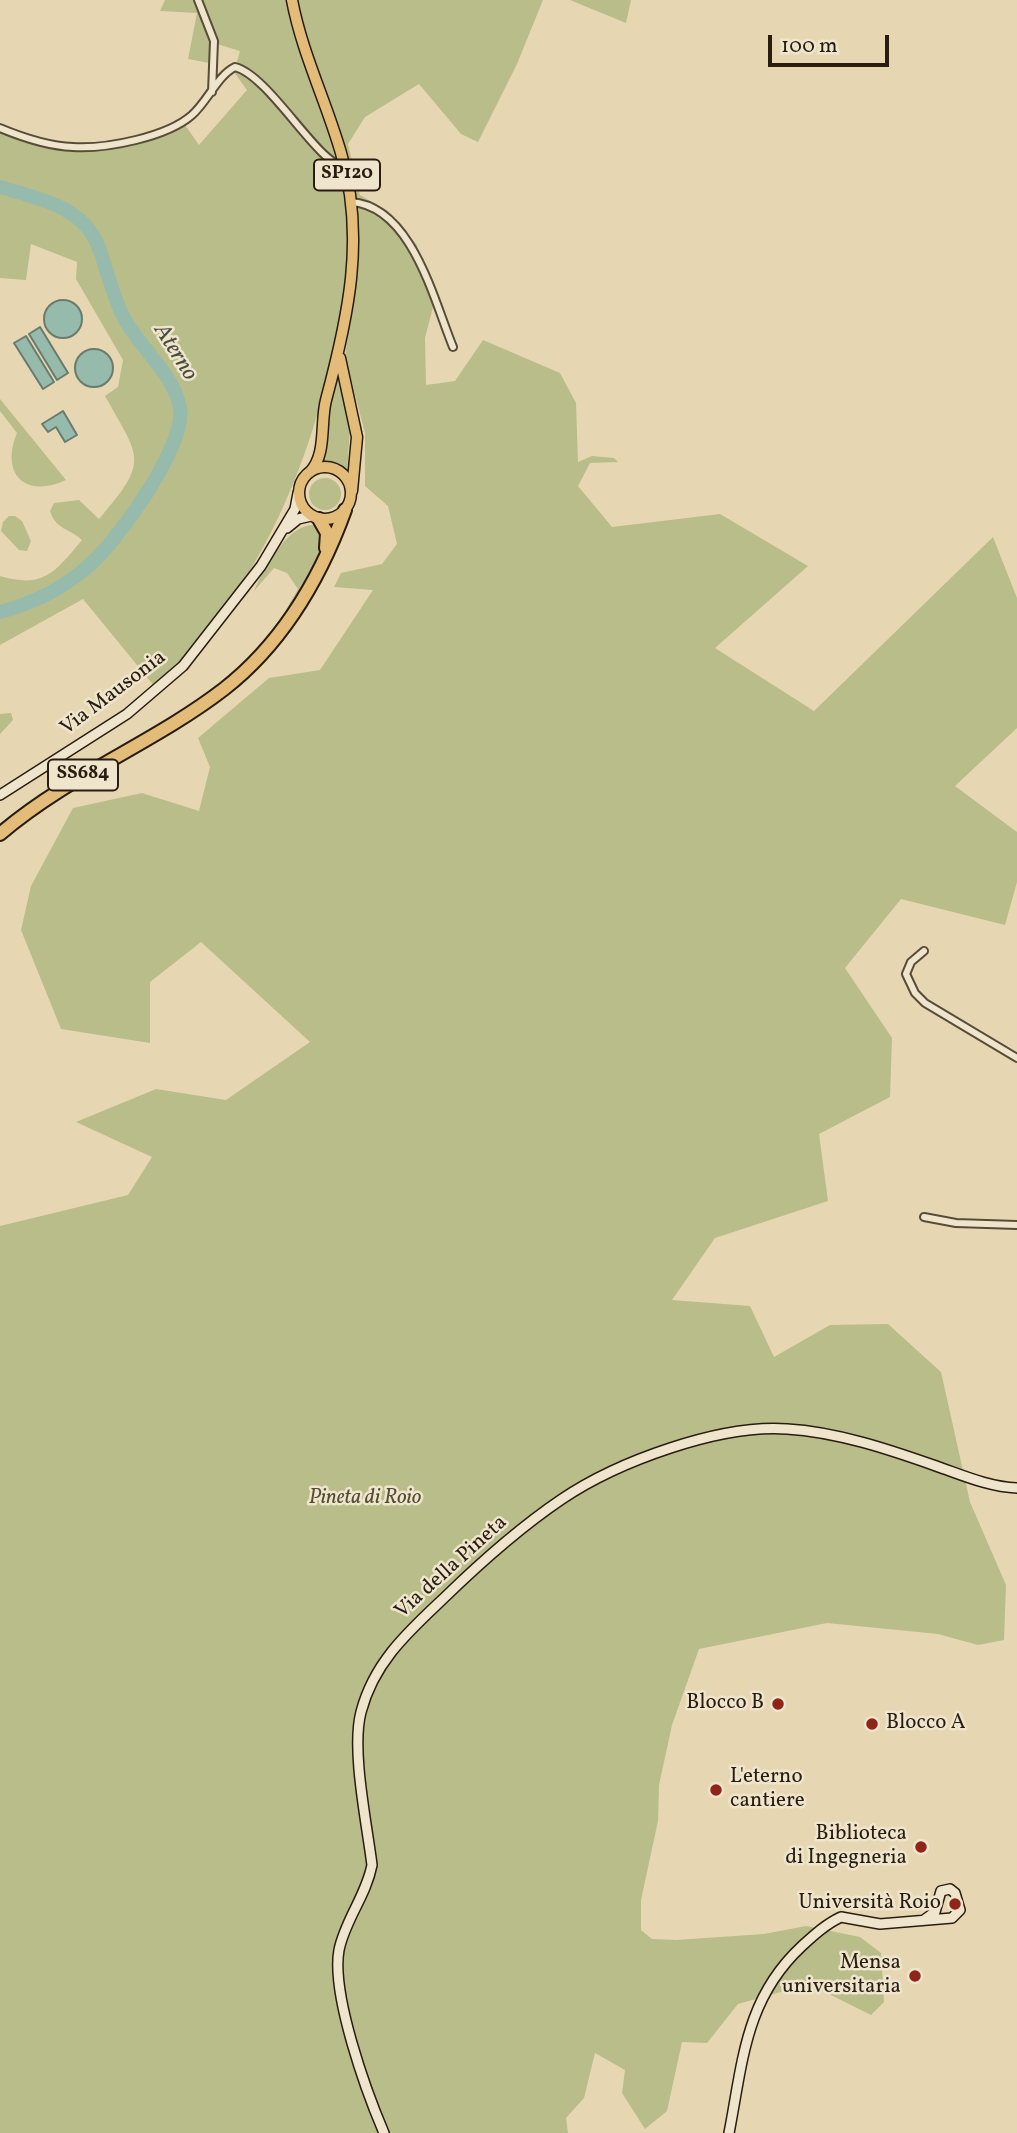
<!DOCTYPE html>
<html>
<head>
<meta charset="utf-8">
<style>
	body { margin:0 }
	#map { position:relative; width:1017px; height:2133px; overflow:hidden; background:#e6d7b2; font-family:Vollkorn,serif }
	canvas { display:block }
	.scale { position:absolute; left:768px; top:35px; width:121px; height:32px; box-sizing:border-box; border:4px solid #291d11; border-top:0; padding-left:9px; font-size:21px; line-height:24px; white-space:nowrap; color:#291d11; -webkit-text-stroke:5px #efe5cd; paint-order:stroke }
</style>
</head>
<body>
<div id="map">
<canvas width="1017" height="2133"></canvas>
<div class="scale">100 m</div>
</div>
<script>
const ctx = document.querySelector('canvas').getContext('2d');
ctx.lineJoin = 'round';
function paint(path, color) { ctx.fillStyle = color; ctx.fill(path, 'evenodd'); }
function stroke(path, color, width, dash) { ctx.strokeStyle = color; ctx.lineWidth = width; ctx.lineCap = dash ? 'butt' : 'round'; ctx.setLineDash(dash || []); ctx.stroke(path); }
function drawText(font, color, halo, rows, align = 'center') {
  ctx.font = font + ' Vollkorn,serif'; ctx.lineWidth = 5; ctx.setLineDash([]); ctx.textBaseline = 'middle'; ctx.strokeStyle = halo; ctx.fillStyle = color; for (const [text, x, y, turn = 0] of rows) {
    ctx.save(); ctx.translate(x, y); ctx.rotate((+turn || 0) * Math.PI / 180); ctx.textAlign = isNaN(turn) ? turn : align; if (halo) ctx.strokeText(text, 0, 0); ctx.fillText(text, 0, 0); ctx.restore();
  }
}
paint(new Path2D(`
	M165,0H286C299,65 333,123 343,187C353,251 344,309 329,371C300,491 248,602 155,687L83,599L0,645V576C44,589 55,572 82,540C69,528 56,530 50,511L54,503L79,500L99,519C150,460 140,459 105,396L118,387L123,360L76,279L77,262L31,244L26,280L0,278V131C24,139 48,148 74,151C104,154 159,139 185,125L199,145L247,90L234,72L240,51L217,44L209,63L188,59L197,13L160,11Z
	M297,0H543L517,64L478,142L461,134L419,84L365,117L348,144L360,195L388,211L417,245L433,307L425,338L426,385L455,381L483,340L560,373L576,403L578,462L592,456L614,458L618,462L590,463L578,486L612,527L720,514L808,566L715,648L814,711L993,537L1017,598V728L955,786L1017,832V882L1005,925L901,899L845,968L892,1038L890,1097L819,1134L828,1201L715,1238L672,1300L750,1306L774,1357L830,1325L888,1324L941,1372L970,1502L1006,1585L1004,1640L978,1645L938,1634L827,1623L699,1649L672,1725L659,1785L658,1821L641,1900V1930L652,1939L676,1940L764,1934L806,1926L860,1937L881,1953L884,2002L871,2015L809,1984L738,2004L707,2043L682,2042L667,2111L645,2129L622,2093L625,2070L595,2053L584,2098L566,2118L568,2133H0V1226L128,1195L152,1157L76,1122L156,1089L226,1100L310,1042L201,942L150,982V1043L61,1029L21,930L31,886L73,808L142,793L199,811L210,767L198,738L269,678L320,670L373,590L334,587L341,573L382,564L397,544L388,506L365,486V433L345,357L359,257L356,202L348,154L310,51Z
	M570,0H631L626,23Z
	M338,364L350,426L347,475L339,467L323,464L325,419Z
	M0,399L66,480C25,499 0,474 17,433L0,411Z
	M309 494a16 16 0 1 1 32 0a16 16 0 1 1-32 0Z
	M9,516H15L22,521L31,541L27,551L19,550L1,531L3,522Z
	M312,525L321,531L322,549L318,563L295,606L286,610L298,589L287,573L274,568L254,591C263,570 286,526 312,525Z
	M11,713L13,720L0,734V714Z`), '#b8bd8a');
const water = new Path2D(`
	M44 319a19 19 0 1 1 38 0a19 19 0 1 1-38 0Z
	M40,327L68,373L57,380L29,334Z
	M26,336L54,382L43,389L14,343Z
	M75 368a19 19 0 1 1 38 0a19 19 0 1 1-38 0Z
	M63,411L77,435L65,442L56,427L48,432L42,424Z`);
paint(water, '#96baab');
stroke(water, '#6a7b6d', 2);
stroke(new Path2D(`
	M0,187C39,199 84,206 99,248C107,270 112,293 122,314C137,346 174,373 180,408C186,447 115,545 85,569C60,590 31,604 0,612`), '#96baab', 14);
const street = new Path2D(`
	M198,0L214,41L212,92
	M0,128C24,138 48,146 73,147C107,149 167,137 192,115C208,101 217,76 235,67C270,76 318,165 345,167
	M351,202C412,206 434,301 453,347
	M924,951L911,962L906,974L915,993L925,1003L1017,1058
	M924,1217L956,1223L1017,1225`);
const secondary = new Path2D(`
	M287,528L298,519L311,516
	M0,795L127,714L183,666L261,566L295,509L298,493
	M384,2133C366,2091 331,1994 339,1950C345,1920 366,1896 372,1865C367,1824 351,1750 361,1712C374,1662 408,1632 444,1598C481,1562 519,1528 562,1499C617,1462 719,1424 787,1429C837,1432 888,1449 936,1466C962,1475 989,1487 1017,1488
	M729,2133C743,2061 745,1999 802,1946C814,1935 826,1924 841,1917L880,1924L952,1918L960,1910L955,1893L950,1889L941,1891L935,1912L924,1920`);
const primary = new Path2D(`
	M292,0C302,53 326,101 341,153C366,237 348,318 326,400C320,423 327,454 310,472
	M340,358L357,437L352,491
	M299 493a26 26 0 1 1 52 0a26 26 0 1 1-52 0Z`);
const highway = new Path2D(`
	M319,519L327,533L326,548
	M0,834C69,775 154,743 224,689C283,643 320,579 345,510`);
stroke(street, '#584c39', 10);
stroke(secondary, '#291d11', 12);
stroke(primary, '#291d11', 13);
stroke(highway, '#291d11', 16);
stroke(street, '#efe5cd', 6);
stroke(secondary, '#efe5cd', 9);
stroke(primary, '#e3bc79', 10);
stroke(highway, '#e3bc79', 12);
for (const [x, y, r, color] of [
	[778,1704,7,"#8f2418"],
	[872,1724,7,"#8f2418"],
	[716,1790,7,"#8f2418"],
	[921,1847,7,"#8f2418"],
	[955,1904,7,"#8f2418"],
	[915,1976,7,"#8f2418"]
]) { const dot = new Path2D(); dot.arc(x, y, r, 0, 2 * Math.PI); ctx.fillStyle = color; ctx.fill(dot); stroke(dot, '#efe5cd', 2.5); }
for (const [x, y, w] of [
	[347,175,66],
	[83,775,70]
]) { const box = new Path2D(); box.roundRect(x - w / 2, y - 15.5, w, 31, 5); ctx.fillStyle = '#efe5cd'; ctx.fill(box); stroke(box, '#291d11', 2); }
drawText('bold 19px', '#291d11', null, [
	["SP120",347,175],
	["SS684",83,775]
]);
drawText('21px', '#291d11', '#efe5cd', [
	["Via Mausonia",114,694,-37],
	["Via della Pineta",452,1568,-42]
]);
drawText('italic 21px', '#544d35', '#efe5cd', [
	["Pineta di Roio",365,1499]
]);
drawText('21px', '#291d11', '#efe5cd', [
	["Blocco B",764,1704],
	["Blocco A",886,1724,"left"],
	["L'eterno",730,1778,"left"],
	["cantiere",730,1802,"left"],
	["Biblioteca",907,1835],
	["di Ingegneria",907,1859],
	["Università Roio",941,1904],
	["Mensa",901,1964],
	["universitaria",901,1988]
], 'right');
drawText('italic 23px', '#4a4c3f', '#efe5cd', [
	["Aterno",174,353,58]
]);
</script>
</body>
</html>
